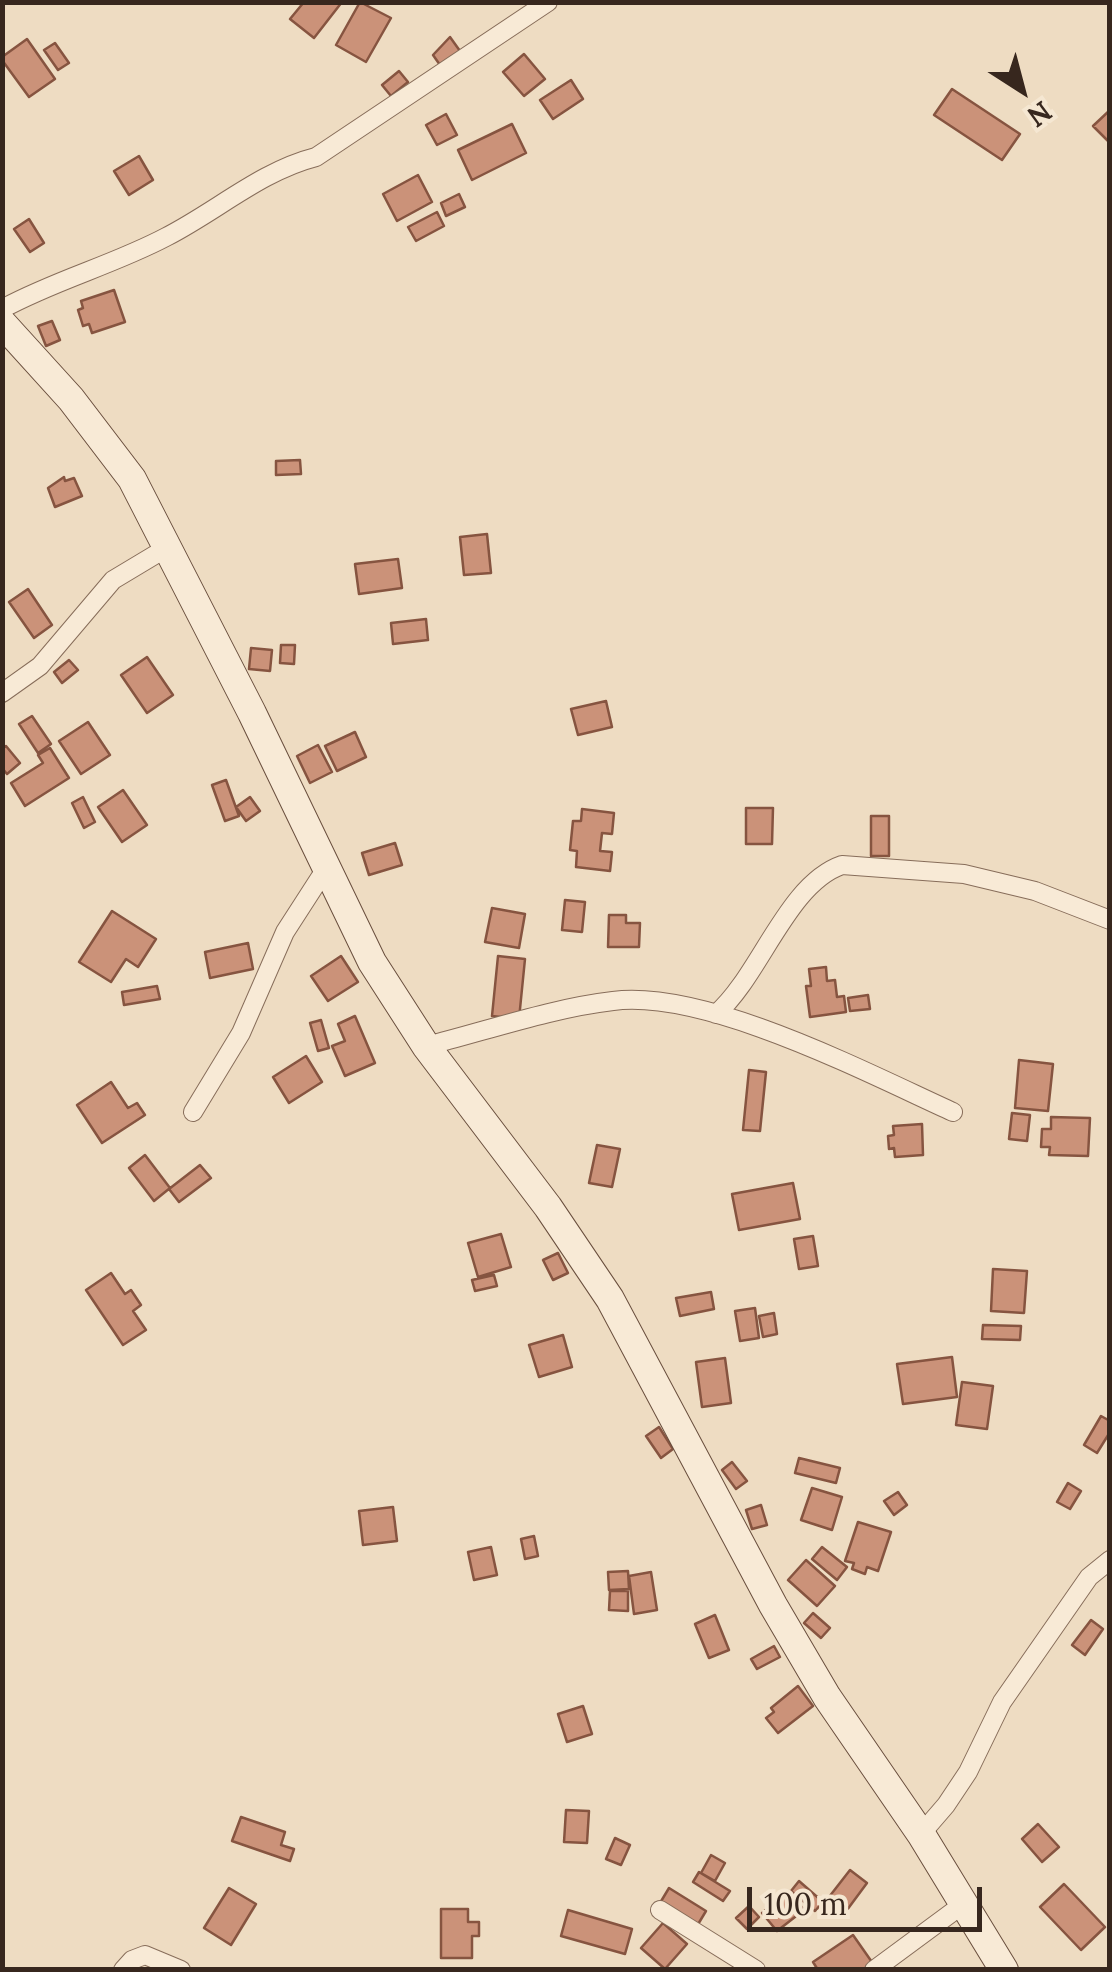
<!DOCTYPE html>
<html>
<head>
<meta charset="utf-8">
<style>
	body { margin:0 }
	#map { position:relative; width:1112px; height:1972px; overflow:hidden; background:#eedcc2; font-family:Lora,serif }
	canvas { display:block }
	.frame { position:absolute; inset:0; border:5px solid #37271e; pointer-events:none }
	.north { position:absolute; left:972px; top:40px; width:100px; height:100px; -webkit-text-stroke:8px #f5e7d2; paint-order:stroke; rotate:144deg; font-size:28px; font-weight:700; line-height:40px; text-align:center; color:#37271e }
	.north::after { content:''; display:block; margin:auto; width:35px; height:45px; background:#37271e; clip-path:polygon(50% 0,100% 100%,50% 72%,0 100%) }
	.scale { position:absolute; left:747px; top:1887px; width:235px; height:45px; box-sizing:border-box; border:5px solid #37271e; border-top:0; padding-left:12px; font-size:30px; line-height:35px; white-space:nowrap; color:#37271e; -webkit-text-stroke:8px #f5e7d2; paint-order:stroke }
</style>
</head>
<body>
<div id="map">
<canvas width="1112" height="1972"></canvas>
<div class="frame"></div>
<div class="north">N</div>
<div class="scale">100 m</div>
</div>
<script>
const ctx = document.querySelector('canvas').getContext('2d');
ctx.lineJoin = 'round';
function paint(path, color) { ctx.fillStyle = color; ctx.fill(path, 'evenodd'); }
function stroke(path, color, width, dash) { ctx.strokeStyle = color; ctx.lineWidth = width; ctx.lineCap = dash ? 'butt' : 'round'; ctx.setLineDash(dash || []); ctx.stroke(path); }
const building = new Path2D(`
	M304,2H342L314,38L290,19Z
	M360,2L391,18L366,62L336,45Z
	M450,37L460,51L440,65L433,55Z
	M27,39L55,79L29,97L2,60V57Z
	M55,43L69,63L58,70L44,50Z
	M524,54L545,79L524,96L503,72Z
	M399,71L408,82L391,96L382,85Z
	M571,80L583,99L553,119L540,100Z
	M952,89L1020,134L1002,160L934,115Z
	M1110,110V143L1093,126Z
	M446,114L457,135L437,145L426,125Z
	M512,124L526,153L472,180L458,150Z
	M139,156L153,180L129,195L114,171Z
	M418,175L432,202L397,221L383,194Z
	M459,194L465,207L446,216L441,203Z
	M437,212L444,226L416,241L408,227Z
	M29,219L44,243L30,252L14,229Z
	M114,290L125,322L92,333L89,324L83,326L78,310L83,308L81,301Z
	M52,321L60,340L46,346L38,326Z
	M300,460L301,474L276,475V461Z
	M64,477L65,481L74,478L82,496L55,507L48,488Z
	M487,534L491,573L464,575L460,537Z
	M398,559L402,588L359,594L355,564Z
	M28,589L52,625L34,638L9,602Z
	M426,619L428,640L393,644L391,623Z
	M281,645H295L294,664L280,663Z
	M251,648L272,650L270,671L249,669Z
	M147,657L173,695L147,713L121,675Z
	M69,660L78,670L62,683L54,672Z
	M606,701L612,727L578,735L571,709Z
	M32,716L51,744L38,753L19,724Z
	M88,722L110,755L81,774L59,741Z
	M355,732L366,757L337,771L325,746Z
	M318,745L332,772L310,783L297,756Z
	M6,746L20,763L7,774L2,768V749Z
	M50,748L69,778L25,806L11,783L43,763L38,755Z
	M226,780L239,816L225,821L212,785Z
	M123,790L147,825L122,842L98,807Z
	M83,797L95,822L84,828L72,803Z
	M250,797L260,811L246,821L236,807Z
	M746,808H773L772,844H746Z
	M582,809L614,813L612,834L602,833L600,851L612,852L610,871L576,867L577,851L570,850L573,821H581Z
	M871,816H889V856H871Z
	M395,843L402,865L369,875L362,853Z
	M565,900L585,902L582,932L562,930Z
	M492,908L525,914L519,948L485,942Z
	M112,911L156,939L138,967L126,959L111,982L79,962Z
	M609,915H626V923H640L639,947H608Z
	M248,943L253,969L210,978L205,952Z
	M341,956L358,982L328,1001L311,976Z
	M498,956L525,959L519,1019L492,1016Z
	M826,967L827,981L835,980L837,997L844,996L846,1012L810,1017L806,986H811L809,969Z
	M157,986L160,999L124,1005L122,992Z
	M868,995L870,1009L850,1011L848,998Z
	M355,1016L375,1063L345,1076L332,1046L345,1041L338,1024Z
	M321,1020L329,1048L318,1051L310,1023Z
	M306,1056L322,1082L289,1103L273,1077Z
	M1019,1060L1053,1064L1048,1111L1015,1108Z
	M749,1070L766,1072L760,1131L743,1130Z
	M111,1082L128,1108L137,1103L145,1115L102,1143L77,1105Z
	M1012,1113L1030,1115L1027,1141L1009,1139Z
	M1051,1117L1090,1118L1088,1156L1049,1155L1050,1147H1041L1042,1129H1051Z
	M922,1124L923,1155L895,1157L894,1148L889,1149L888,1136L894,1135L893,1126Z
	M597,1145L620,1149L612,1187L589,1183Z
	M145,1155L170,1188L154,1201L129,1168Z
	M200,1165L211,1178L179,1202L169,1189Z
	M793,1183L800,1219L739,1230L732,1194Z
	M501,1234L511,1267L478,1277L468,1243Z
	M813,1236L818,1266L799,1269L794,1239Z
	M558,1253L568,1273L553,1280L543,1260Z
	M993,1269L1027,1271L1024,1313L991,1311Z
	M111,1273L125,1294L131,1290L141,1305L133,1311L146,1330L123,1345L86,1290Z
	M494,1275L497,1286L475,1291L472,1280Z
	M711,1292L714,1309L680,1316L676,1298Z
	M755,1308L759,1338L740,1341L735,1311Z
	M774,1313L777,1334L763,1337L759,1316Z
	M983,1325L1021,1326L1020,1340L982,1339Z
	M563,1335L572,1367L539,1377L529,1345Z
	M952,1357L957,1397L903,1404L897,1364Z
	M725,1358L731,1403L702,1407L696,1362Z
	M962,1382L993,1386L987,1429L956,1425Z
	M1101,1416L1110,1421V1432L1097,1453L1084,1445Z
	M659,1427L673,1449L661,1458L646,1436Z
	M799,1458L840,1468L836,1483L795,1473Z
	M732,1462L747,1481L736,1489L722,1470Z
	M1068,1483L1081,1491L1070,1509L1057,1502Z
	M812,1488L842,1497L832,1530L801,1520Z
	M898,1492L907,1505L894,1515L884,1501Z
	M761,1505L767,1525L752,1529L746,1510Z
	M393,1507L397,1541L363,1545L359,1511Z
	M858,1522L891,1532L878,1571L867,1567L865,1574L852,1569L854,1563L845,1561Z
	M534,1536L538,1556L525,1559L521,1539Z
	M491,1547L497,1575L474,1580L468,1552Z
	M822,1547L847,1567L837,1580L812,1559Z
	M806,1560L835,1586L817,1606L788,1580Z
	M628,1571L629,1589L609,1590L608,1572Z
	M651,1572L657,1610L634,1614L629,1576Z
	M610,1591H628V1611L609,1610Z
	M813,1613L830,1628L821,1638L804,1623Z
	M715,1615L729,1650L709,1658L695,1624Z
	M1091,1620L1103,1629L1085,1655L1072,1645Z
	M774,1646L780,1657L757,1669L751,1659Z
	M798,1686L813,1706L778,1733L766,1718L774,1712L771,1708Z
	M583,1706L592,1734L567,1742L558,1714Z
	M566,1810L589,1811L587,1843L564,1842Z
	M241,1817L285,1832L281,1845L294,1849L290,1861L232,1841Z
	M1038,1824L1059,1847L1042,1862L1022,1839Z
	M615,1838L630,1845L621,1865L606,1859Z
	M711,1855L725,1863L715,1881L701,1873Z
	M850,1870L867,1883L847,1910L829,1897Z
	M699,1872L730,1891L723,1901L693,1882Z
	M799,1881L823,1902L815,1911L791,1891Z
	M1064,1884L1105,1927L1081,1950L1040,1907Z
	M229,1888L256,1904L231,1945L204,1928Z
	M669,1888L706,1911L697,1926L660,1903Z
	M789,1891L804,1910L777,1931L762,1913Z
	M749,1906L759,1917L747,1929L736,1918Z
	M441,1909H468V1922H479V1936H472V1958H441Z
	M568,1910L632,1929L625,1954L561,1936Z
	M663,1923L687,1944L665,1969L641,1948Z
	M853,1935L874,1965L867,1970H818L813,1962Z`);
paint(building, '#cb9279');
stroke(building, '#865440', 2.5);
const street = new Path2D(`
	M2,309C55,280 113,265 166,237C217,211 261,171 316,157L548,2
	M2,693L40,666L113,580L168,547
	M716,1014C760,976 787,884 842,865L964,874L1035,891L1110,920
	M426,1046C486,1031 552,1008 613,1001C706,989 867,1073 953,1112
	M193,1112L241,1033L285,932L325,870
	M921,1834L946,1805L968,1772L1002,1702L1089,1577L1110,1560
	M660,1910L756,1970
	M123,1970L132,1960L145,1955L181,1970
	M874,1970L962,1905`);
const secondary = new Path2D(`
	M2,323L71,399L132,479L252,713L372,962L426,1046L548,1207L610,1299L773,1605L827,1697L921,1834L1004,1970`);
stroke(street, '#876d5a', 20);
stroke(secondary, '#694e3d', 30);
stroke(street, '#f8ead6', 18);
stroke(secondary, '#f8ead6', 28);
</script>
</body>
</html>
